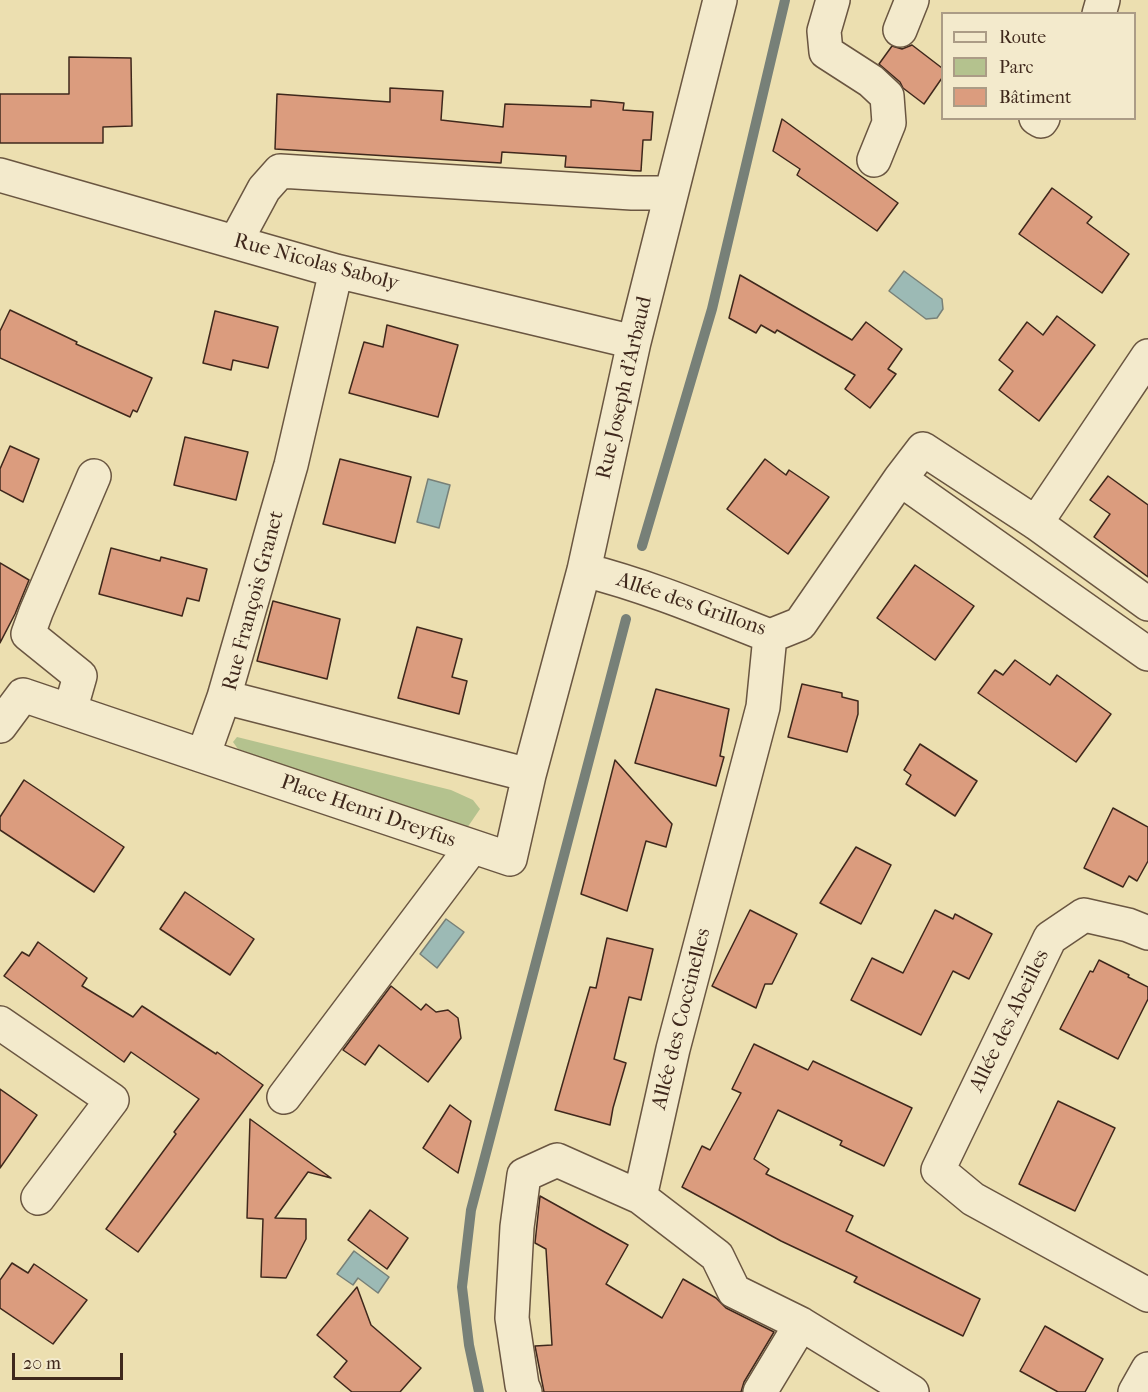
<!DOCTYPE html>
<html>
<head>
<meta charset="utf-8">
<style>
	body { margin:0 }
	#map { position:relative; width:1148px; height:1392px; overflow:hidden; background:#ecdfb0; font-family:"IM FELL French Canon",serif }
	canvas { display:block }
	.legend { position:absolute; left:941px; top:12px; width:195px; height:108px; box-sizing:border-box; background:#f3eacc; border:2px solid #ab9c86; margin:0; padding:8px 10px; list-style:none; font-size:18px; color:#3f281c }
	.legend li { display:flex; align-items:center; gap:12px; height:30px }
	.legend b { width:30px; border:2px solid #ab9c86 }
	.scale { position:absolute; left:12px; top:1353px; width:111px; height:27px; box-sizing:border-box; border:3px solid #3f281c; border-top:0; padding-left:8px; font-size:18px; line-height:21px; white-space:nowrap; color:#3f281c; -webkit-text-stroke:4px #f3eacc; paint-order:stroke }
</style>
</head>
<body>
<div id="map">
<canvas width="1148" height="1392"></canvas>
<ul class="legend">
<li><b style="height:8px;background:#f3eacc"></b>Route</li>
<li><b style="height:16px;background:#b4c28e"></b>Parc</li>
<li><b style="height:16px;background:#db9c7e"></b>Bâtiment</li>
</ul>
<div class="scale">20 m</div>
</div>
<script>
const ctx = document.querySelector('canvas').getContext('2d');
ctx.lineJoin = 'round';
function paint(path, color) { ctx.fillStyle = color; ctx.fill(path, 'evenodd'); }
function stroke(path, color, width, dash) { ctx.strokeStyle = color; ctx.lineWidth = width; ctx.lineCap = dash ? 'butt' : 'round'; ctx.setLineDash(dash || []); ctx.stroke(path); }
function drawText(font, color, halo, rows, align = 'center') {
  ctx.font = font + ' "IM FELL French Canon",serif'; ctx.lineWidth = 4.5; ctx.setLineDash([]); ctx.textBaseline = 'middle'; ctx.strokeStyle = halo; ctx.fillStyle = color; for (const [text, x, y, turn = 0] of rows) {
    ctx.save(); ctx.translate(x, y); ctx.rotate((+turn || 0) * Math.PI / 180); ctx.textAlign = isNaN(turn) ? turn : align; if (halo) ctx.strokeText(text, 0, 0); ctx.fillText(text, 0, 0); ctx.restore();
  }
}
paint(new Path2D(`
	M237,737L451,790L473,800L480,809L467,828L454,831L238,749L233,742Z`), '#b4c28e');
const water = new Path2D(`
	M904,271L942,299L943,309L937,318L926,319L889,291Z
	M428,479L450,485L439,528L417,522Z
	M446,919L464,932L437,968L420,954Z
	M354,1251L389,1277L378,1293L358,1278L353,1285L337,1274Z`);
paint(water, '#9cbab5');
stroke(water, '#778078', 1.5);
stroke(new Path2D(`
	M642,546L712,309L785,0
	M479,1392L469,1345L462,1287L471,1210L626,619`), '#778078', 10);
const building = new Path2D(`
	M912,45L942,68V78L924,104L903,88L900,82L879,64L892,46L902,49Z
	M69,57L131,58L132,126L103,127V143H0V94H69Z
	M390,88L443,91L441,120L503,127L505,104L591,107V100L624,103L623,110L653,112L651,140H643L641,171L565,167L566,156L502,152L501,163L275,149L277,94L390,102Z
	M782,119L898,203L877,231L797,175L800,169L773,151Z
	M1052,188L1092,217L1087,223L1129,254L1102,293L1019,234Z
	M740,275L852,340L866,322L902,349L888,369L896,374L870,408L845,389L855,375L777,330L775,333L761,325L756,333L729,318Z
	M10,310L77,342L76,344L152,378L137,412L133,410L130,417L0,358V331Z
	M215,311L278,327L268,368L233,360L231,370L203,363Z
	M1057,316L1095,345L1039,421L999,390L1013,371L999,360L1027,322L1043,335Z
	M387,325L458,345L438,417L349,393L364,342L383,347Z
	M185,437L248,452L236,500L174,485Z
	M10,446L39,459L23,502L0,490V469Z
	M340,459L411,477L395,543L323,524Z
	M765,459L786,475L789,470L829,497L788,554L727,509Z
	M1108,476L1148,505V577L1094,537L1110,514L1090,500Z
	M111,548L160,561L161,557L207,569L199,601L187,598L182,616L99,594Z
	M0,563L29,580L15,614L0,643Z
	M915,565L974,606L935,660L877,618Z
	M273,601L340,619L327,679L257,661Z
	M417,627L462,639L452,677L467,681L459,714L398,698Z
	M1015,660L1050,685L1057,675L1111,714L1076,762L978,693L995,670L1003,675Z
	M802,684L842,693V697L858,701V714L847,752L788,737Z
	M656,689L729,709L720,756L724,757L716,786L635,763Z
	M920,744L977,781L955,816L906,784L911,775L904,770Z
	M615,760L672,824L666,847L646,841L627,911L581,894Z
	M24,780L124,847L94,892L0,830V817Z
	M1113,808L1148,827V861L1137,881L1129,876L1123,887L1084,868Z
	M856,847L891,865L861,924L820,903Z
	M185,892L254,939L230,975L160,929Z
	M750,910L797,934L772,984H765L756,1008L712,986Z
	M935,910L953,919L955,914L992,934L969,979L953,971L921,1035L851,1000L872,958L903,973Z
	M607,938L653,949L641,1000L629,997L614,1059L626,1063L613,1108L610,1125L555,1110L590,987L596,988Z
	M38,942L87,978L82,986L133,1017L142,1006L216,1054L217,1052L263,1085L138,1252L106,1229L176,1134L174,1132L199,1099L131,1052L124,1062L4,976L22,952L29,956Z
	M1099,960L1129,975L1128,977L1148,987V999L1118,1059L1060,1029L1090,971L1093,972Z
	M391,986L421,1010L426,1004L436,1012L448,1010L458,1018L461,1038L428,1082L379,1045L365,1065L343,1050Z
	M754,1044L808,1070L813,1061L912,1108L884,1166L840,1145L842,1141L778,1110L754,1159L769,1169L766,1174L853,1216L846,1231L980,1299L963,1336L854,1282L857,1277L781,1241L682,1187L702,1146L710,1150L741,1093L732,1089Z
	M0,1089L37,1115L0,1168Z
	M1058,1101L1115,1128L1075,1211L1019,1184Z
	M450,1105L471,1121L458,1173L423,1148Z
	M250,1119L331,1178L308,1172L275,1218L306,1219V1239L286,1278L261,1277L263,1219L247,1218Z
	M540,1196L628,1245L606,1284L662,1318L683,1279L716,1298L726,1308L774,1332L744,1382L741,1392H544L535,1346L552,1345L546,1249L535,1243Z
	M370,1210L408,1238L387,1269L348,1240Z
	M12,1263L28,1273L34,1264L87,1300L53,1344L0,1308V1280Z
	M357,1287L371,1325L421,1368L400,1392H352L334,1377L347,1361L317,1335Z
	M1045,1326L1103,1359L1085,1392H1058L1020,1371Z`);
paint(building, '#db9c7e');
stroke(building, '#3f281c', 1.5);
const minor = new Path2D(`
	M833,0L824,31L826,52L871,81L887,96L889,123L874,160
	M1099,14L1103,0
	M900,30L912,0
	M1036,118L1041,121L1043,118
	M0,175L336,271L634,342
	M236,241L264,189L280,171L632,193H671
	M336,271L291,465L224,697L529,775
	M1036,523L1148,356
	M584,570C648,586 709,612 770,636L800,624L900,479
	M1148,604L1036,523L923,449L900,479L1148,654
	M770,636L763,707L673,1049L640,1197L717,1256L734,1291L801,1324L912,1392
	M224,697L203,756L510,859L529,775L584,570L634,342L720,0
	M70,711L80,676L28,634L36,612L94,476
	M0,726L23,695L203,756
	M1148,933L1128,925L1084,915L1050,938L938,1170L973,1199L1148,1295
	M0,1023L112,1100L38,1198
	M284,1097L472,847
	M525,1392L522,1385L512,1318L517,1227L524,1175L557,1160L640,1197
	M760,1392L801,1324
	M1135,1392L1148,1369`);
stroke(minor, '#6a5641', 36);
stroke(minor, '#f3eacc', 33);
drawText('21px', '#3f281c', '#f3eacc', [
	["Rue Nicolas Saboly",316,263,15],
	["Rue Joseph d'Arbaud",625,388,-77],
	["Rue François Granet",254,601,-75],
	["Allée des Grillons",691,605,19],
	["Place Henri Dreyfus",368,812,19],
	["Allée des Coccinelles",682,1019,-76],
	["Allée des Abeilles",1010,1021,-64]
]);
</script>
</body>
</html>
